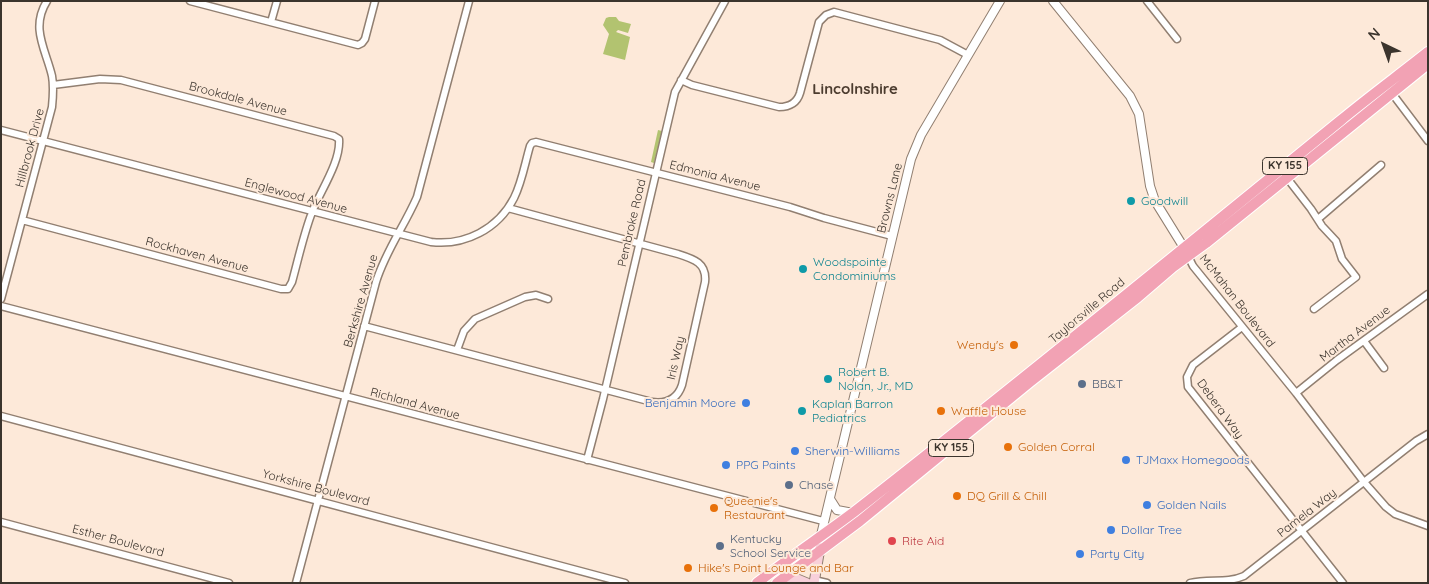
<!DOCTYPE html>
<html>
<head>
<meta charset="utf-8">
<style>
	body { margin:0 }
	#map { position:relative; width:1429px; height:584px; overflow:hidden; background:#fde9d9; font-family:Quicksand,sans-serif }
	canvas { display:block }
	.frame { position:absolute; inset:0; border:2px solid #3b342d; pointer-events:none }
	.north { position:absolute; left:1359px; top:20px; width:50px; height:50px; -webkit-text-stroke:4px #fde9d9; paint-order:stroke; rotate:318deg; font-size:14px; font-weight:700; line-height:20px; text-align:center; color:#3b342d }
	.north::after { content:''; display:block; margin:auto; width:18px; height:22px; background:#3b342d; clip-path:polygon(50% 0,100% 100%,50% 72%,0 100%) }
</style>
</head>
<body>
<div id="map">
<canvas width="1429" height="584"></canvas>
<div class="frame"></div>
<div class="north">N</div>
</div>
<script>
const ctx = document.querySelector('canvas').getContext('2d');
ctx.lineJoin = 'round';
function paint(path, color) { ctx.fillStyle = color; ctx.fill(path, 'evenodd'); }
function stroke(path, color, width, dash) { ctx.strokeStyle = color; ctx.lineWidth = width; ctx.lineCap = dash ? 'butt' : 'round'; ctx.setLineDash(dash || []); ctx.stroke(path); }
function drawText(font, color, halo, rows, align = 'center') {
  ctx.font = font + ' Quicksand,sans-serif'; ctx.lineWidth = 4; ctx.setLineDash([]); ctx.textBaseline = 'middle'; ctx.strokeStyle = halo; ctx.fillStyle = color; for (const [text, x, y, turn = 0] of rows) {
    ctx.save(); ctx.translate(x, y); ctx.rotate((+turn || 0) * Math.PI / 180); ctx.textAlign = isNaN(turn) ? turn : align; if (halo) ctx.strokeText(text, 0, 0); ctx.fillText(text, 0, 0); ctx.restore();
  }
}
paint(new Path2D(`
	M609,17H616L619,21L631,24L628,33L618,30L616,32L630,37L625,60L603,54L609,34L603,25L606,18Z
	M658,130L662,131L654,163L651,162Z`), '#b2c370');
const minor = new Path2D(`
	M190,1L358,45L362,43L365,39L375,1
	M1147,1L1177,39
	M271,22L277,1
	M681,80L692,85L779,107C790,107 797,103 800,93L819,22L826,15L834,12L940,40L968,55
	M1391,92L1428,141
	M1,130L431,242C465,246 498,229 514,198C522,182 525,163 530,146L532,143L536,142L790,207L824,218L892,236
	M1287,178L1311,209L1322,226L1336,241L1342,259L1356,277L1314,309
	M1318,219L1381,165
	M22,220L281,289H288L292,282C298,260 303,237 311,215C318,194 341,163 339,139L334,136L121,80L100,79L53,85
	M1188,256L1193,266L1296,393L1364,482L1386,507L1395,514L1428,526
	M1,299L52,107C53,97 54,87 52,76C46,50 30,28 47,1
	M1,306L823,521
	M364,326L652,402C666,404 677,400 682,385L705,282C707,263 694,259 678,254L508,208
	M1242,327L1193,365L1187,377L1188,387L1343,583
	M1364,341L1384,368
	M457,350L464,331L475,319L525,297L536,295L548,299
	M1296,393L1337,360L1428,294
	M1,416L625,583
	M587,460L603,399L675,92L725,1
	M1,522L229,583
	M814,580L827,583
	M296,583L376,282C386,250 404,227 417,197L469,1
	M1190,583C1209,578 1226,584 1244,576L1416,441L1428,434`);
const tertiary = new Path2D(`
	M1053,1L1130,96L1139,114L1150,186L1155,201L1186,251
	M830,499L837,510L853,513
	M821,535L911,159L921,135L1000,1`);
const secondary = new Path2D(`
	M784,578H795L807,583
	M814,583L820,548`);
const primary = new Path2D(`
	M757,583C789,558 822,536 854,512C1018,384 1179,252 1340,121C1369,97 1399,75 1428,52
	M777,583L860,521L1030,382L1138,297L1173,267L1206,243L1428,64`);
stroke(minor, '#917f71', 9);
stroke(tertiary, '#917f71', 10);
stroke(secondary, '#917f71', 11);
stroke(primary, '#fff', 12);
stroke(minor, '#fff', 6);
stroke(tertiary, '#fff', 8);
stroke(secondary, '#f8d0da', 9);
stroke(primary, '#f2a2b4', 10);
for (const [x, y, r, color] of [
	[1131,201,5,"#0f9aa8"],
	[803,269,5,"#0f9aa8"],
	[1014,345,5,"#e8710a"],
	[828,379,5,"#0f9aa8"],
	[1082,384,5,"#5c6f8a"],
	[746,403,5,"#3f7fe0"],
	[802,411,5,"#0f9aa8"],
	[941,411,5,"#e8710a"],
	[1008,447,5,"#e8710a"],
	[795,451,5,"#3f7fe0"],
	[1126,460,5,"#3f7fe0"],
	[726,465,5,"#3f7fe0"],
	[789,485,5,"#5c6f8a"],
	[957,496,5,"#e8710a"],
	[1147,505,5,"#3f7fe0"],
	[714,508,5,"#e8710a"],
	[1111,530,5,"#3f7fe0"],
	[892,541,5,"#e0444e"],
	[720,546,5,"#5c6f8a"],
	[1080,554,5,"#3f7fe0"],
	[688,568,5,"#e8710a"]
]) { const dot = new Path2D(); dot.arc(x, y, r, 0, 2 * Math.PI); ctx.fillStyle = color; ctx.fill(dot); stroke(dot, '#fde9d9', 2); }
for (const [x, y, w] of [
	[1285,166,45],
	[951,448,45]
]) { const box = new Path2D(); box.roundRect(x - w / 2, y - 8.5, w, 17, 4); ctx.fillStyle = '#fde9d9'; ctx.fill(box); stroke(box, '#3b342d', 1); }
drawText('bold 11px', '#3b342d', null, [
	["KY 155",1285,166],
	["KY 155",951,448]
]);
drawText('12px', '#3b342d', '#fde9d9', [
	["Brookdale Avenue",238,99,15],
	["Hillbrook Drive",30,148,-75],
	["Edmonia Avenue",715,176,14],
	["Englewood Avenue",296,196,15],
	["Browns Lane",890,198,-76],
	["Pembroke Road",632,223,-77],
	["Rockhaven Avenue",197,255,15],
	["Berkshire Avenue",361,301,-74],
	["McMahan Boulevard",1237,301,52],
	["Taylorsville Road",1087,311,-40],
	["Martha Avenue",1355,334,-37],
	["Iris Way",676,358,-77],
	["Richland Avenue",415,404,15],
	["Debera Way",1220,409,54],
	["Yorkshire Boulevard",316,488,15],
	["Pamela Way",1307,513,-38],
	["Esther Boulevard",118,541,15]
]);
drawText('12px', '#0d838f', '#fde9d9', [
	["Goodwill",1141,201],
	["Woodspointe",813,262],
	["Condominiums",813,276],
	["Robert B.",838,372],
	["Nolan, Jr., MD",838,386],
	["Kaplan Barron",812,404],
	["Pediatrics",812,418]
], 'left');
drawText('12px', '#c56008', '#fde9d9', [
	["Wendy's",1004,345,"right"],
	["Waffle House",951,411],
	["Golden Corral",1018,447],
	["DQ Grill & Chill",967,496],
	["Queenie's",724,501],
	["Restaurant",724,515],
	["Hike's Point Lounge and Bar",698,568]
], 'left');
drawText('12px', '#4e5e75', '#fde9d9', [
	["BB&T",1092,384],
	["Chase",799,485],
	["Kentucky",730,539],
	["School Service",730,553]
], 'left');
drawText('12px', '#366cbe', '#fde9d9', [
	["Benjamin Moore",736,403,"right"],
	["Sherwin-Williams",805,451],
	["TJMaxx Homegoods",1136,460],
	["PPG Paints",736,465],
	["Golden Nails",1157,505],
	["Dollar Tree",1121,530],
	["Party City",1090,554]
], 'left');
drawText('12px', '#be3a42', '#fde9d9', [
	["Rite Aid",902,541]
], 'left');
drawText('bold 15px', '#4c3c2f', '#fde9d9', [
	["Lincolnshire",855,89]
]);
</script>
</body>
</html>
